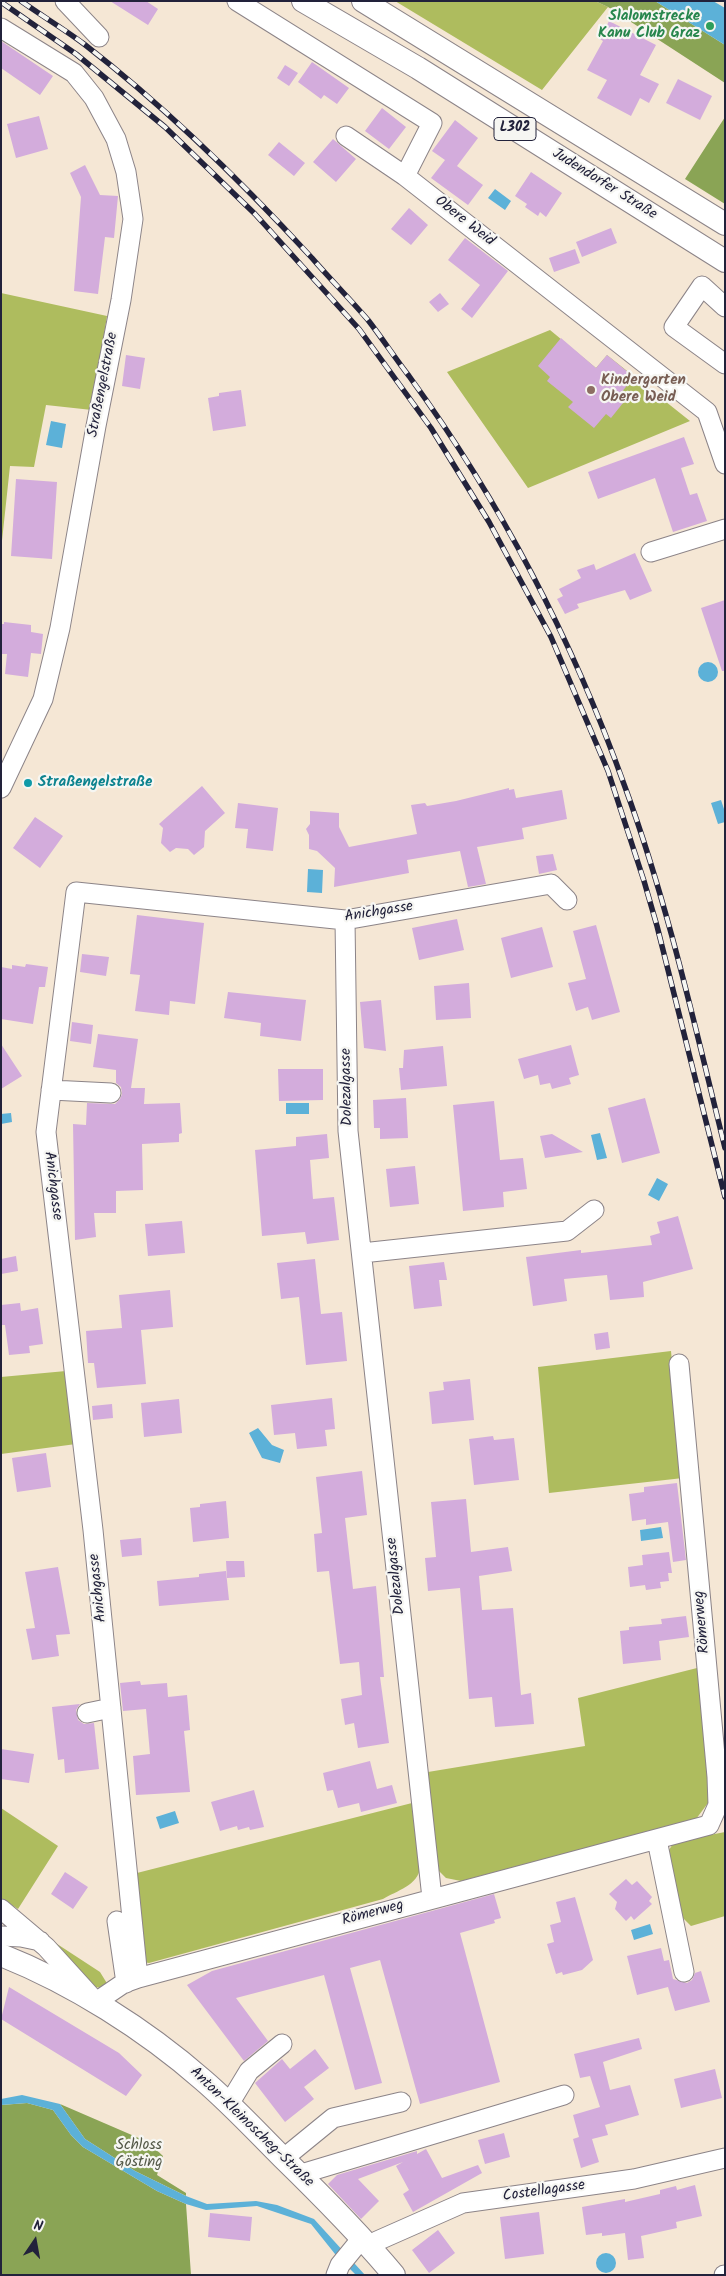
<!DOCTYPE html>
<html>
<head>
<meta charset="utf-8">
<style>
	body { margin:0 }
	#map { position:relative; width:726px; height:2276px; overflow:hidden; background:#f5e7d5; font-family:Kalam,sans-serif }
	canvas { display:block }
	.frame { position:absolute; inset:0; border:2px solid #22223b; pointer-events:none }
	.north { position:absolute; left:10px; top:2216px; width:50px; height:50px; -webkit-text-stroke:4px #f6f6f2; paint-order:stroke; rotate:12deg; font-size:14px; font-weight:700; line-height:20px; text-align:center; color:#22223b }
	.north::after { content:''; display:block; margin:auto; width:18px; height:22px; background:#22223b; clip-path:polygon(50% 0,100% 100%,50% 72%,0 100%) }
</style>
</head>
<body>
<div id="map">
<canvas width="726" height="2276"></canvas>
<div class="frame"></div>
<div class="north">N</div>
</div>
<script>
const ctx = document.querySelector('canvas').getContext('2d');
ctx.lineJoin = 'round';
function paint(path, color) { ctx.fillStyle = color; ctx.fill(path, 'evenodd'); }
function stroke(path, color, width, dash) { ctx.strokeStyle = color; ctx.lineWidth = width; ctx.lineCap = dash ? 'butt' : 'round'; ctx.setLineDash(dash || []); ctx.stroke(path); }
function drawText(font, color, halo, rows, align = 'center') {
  ctx.font = font + ' Kalam,sans-serif'; ctx.lineWidth = 4.5; ctx.setLineDash([]); ctx.textBaseline = 'middle'; ctx.strokeStyle = halo; ctx.fillStyle = color; for (const [text, x, y, turn = 0] of rows) {
    ctx.save(); ctx.translate(x, y); ctx.rotate((+turn || 0) * Math.PI / 180); ctx.textAlign = isNaN(turn) ? turn : align; if (halo) ctx.strokeText(text, 0, 0); ctx.fillText(text, 0, 0); ctx.restore();
  }
}
paint(new Path2D(`
	M395,1H595L608,7L542,90Z
	M1,293L107,316L92,410L46,405L34,467L10,466L1,550Z
	M550,330L596,368L607,355L690,421L528,488L447,372Z
	M671,1351L683,1478L549,1493L538,1367Z
	M66,1371L76,1444L1,1454V1377Z
	M697,1668L712,1782L708,1803L696,1819L461,1881L446,1878L435,1867L428,1772L585,1746L578,1698Z
	M412,1803L420,1867C419,1885 396,1891 383,1899L149,1963L143,1962L133,1874Z
	M1,1808L58,1846L18,1909L1,1898Z
	M725,1832V1916L691,1926L677,1912L669,1850L674,1842Z
	M51,1940L100,1972L108,1985L103,1988L94,1987Z`), '#aebc5e');
paint(new Path2D(`
	M595,1H655L725,45V83L608,7Z
	M725,117V204L685,179Z
	M27,2103L53,2110L71,2135L83,2147L157,2191L186,2204L191,2275H1V2105Z
	M60,2104L148,2142L163,2156L157,2175L186,2193V2196L135,2171L85,2139Z`), '#8aa455');
paint(new Path2D(`
	M655,1H713L725,8V45Z
	M495,189L511,201L505,210L488,198Z
	M51,421L66,424L62,448L46,445Z
	M698 672a10 10 0 1 1 20 0a10 10 0 1 1-20 0Z
	M721,800L725,812V822L718,824L711,803Z
	M308,869L323,870L322,893L307,892Z
	M286,1103H309V1114H286Z
	M11,1113L12,1122L1,1124V1114Z
	M600,1133L607,1158L597,1160L591,1135Z
	M657,1178L668,1184L659,1201L648,1195Z
	M258,1428L272,1445L284,1450L280,1463L262,1458L249,1433Z
	M661,1527L663,1538L641,1541L640,1530Z
	M175,1811L179,1823L160,1829L156,1817Z
	M650,1924L653,1934L634,1940L631,1930Z
	M22,2095L60,2104L85,2139L135,2171L186,2196L207,2204L256,2201L277,2205L314,2219L365,2275H356L335,2254L311,2224L257,2206L206,2210L186,2204L157,2191L83,2147L71,2135L53,2110L27,2103L1,2105V2099Z
	M596 2263a10 10 0 1 1 20 0a10 10 0 1 1-20 0Z`), '#5cb1d8');
paint(new Path2D(`
	M110,1H146L158,9L148,25Z
	M609,21L656,45L640,75L659,84L649,103L640,98L631,116L597,98L607,80L587,70L603,41L600,39Z
	M1,41L53,76L40,95L1,68Z
	M312,62L349,88L337,104L324,95L321,99L298,82Z
	M285,65L298,73L289,86L277,78Z
	M678,79L712,96L700,120L666,103Z
	M382,108L406,127L389,149L365,131Z
	M39,116L48,149L16,158L7,124Z
	M455,120L478,138L457,166L483,185L468,205L431,178L445,160L432,151Z
	M333,139L356,159L336,182L313,162Z
	M279,142L305,163L294,176L268,155Z
	M85,165L100,195L118,196L114,238L105,237L98,294L74,291L81,197L70,173Z
	M531,172L562,193L546,217L540,212L538,216L525,207L527,204L515,196Z
	M409,208L428,225L411,245L391,229Z
	M611,228L617,243L582,257L576,242Z
	M465,238L508,271L472,318L461,309L480,285L448,260Z
	M575,249L580,263L554,272L549,258Z
	M440,293L449,304L438,312L429,302Z
	M561,338L596,368L607,355L634,377L616,399L623,403L611,418L606,414L594,428L568,407L573,402L547,381L550,377L538,366Z
	M126,355L145,358L140,389L122,386Z
	M241,390L246,426L213,431L208,398L219,396V393Z
	M684,437L694,464L681,468L690,495L697,493L707,521L673,532L655,478L598,499L588,472Z
	M16,479L57,482L52,559L11,556Z
	M635,553L652,591L630,600L625,590L577,604L579,608L565,614L557,599L563,596L559,589L581,578L577,570L594,564L596,570Z
	M725,600V671H722L701,608Z
	M4,622L31,625V632L43,634L41,654L31,653L28,677L5,674L7,654H1V624H4Z
	M202,786L225,813L205,831L204,847L194,855L188,849L176,848L170,852L161,843L163,828L159,824Z
	M509,788V790L514,789L516,798L562,790L567,819L522,828L524,839L477,847L486,884L468,887L460,851L407,860L409,873L334,887L335,868L317,851L309,849V835L306,829L310,824V811L339,813V827L349,847L417,834L411,805L425,803L427,806L456,801Z
	M238,803L278,808L273,851L246,848L248,829L235,828Z
	M35,817L63,836L40,868L13,848Z
	M553,854L557,870L539,874L536,856Z
	M137,915L204,923L195,1004L170,1001L169,1015L135,1011L140,975L130,974Z
	M457,919L464,950L419,960L412,928Z
	M596,925L620,1012L592,1020L588,1007L576,1011L568,983L586,979L573,931Z
	M542,927L553,967L511,978L501,938Z
	M82,954L109,957L106,976L80,972Z
	M26,964L48,967L45,987H39L33,1024L1,1019V967L12,969V965L25,967Z
	M469,983L471,1018L436,1020L434,986Z
	M228,992L306,1000L301,1041L260,1036L261,1023L224,1018Z
	M381,1000L386,1051L364,1048L360,1002Z
	M72,1022L93,1025L91,1044L70,1041Z
	M98,1034L138,1039L131,1088H145L144,1104L180,1103L182,1133L179,1134V1142L142,1144L143,1190L116,1191V1213H94L96,1237L75,1240L73,1124L86,1125L87,1103L115,1104L120,1099L122,1094L121,1087L116,1083V1070L93,1067Z
	M1,1044L22,1076L1,1089Z
	M571,1045L579,1075L569,1078L571,1084L552,1089L550,1083L540,1085L538,1075L524,1079L518,1059Z
	M443,1046L447,1086L401,1090L399,1068H403L404,1050Z
	M278,1069H323V1100L279,1101Z
	M406,1098L408,1138L380,1139V1128H374L373,1100Z
	M645,1098L660,1153L622,1163L608,1108Z
	M494,1101L500,1160L523,1158L527,1189L503,1192L504,1207L463,1211L453,1105Z
	M327,1134L329,1158L310,1160L313,1199L334,1197L339,1240L307,1244L305,1232L262,1236L255,1150L296,1146V1137Z
	M552,1134L583,1152L545,1158L540,1136Z
	M415,1166L419,1204L390,1207L386,1169Z
	M678,1216L693,1269L643,1282L644,1297L610,1300L607,1275L564,1279L567,1301L533,1306L526,1257L581,1250V1253L652,1245L650,1236L660,1233L657,1222Z
	M182,1221L185,1253L148,1256L145,1224Z
	M16,1256L18,1271L1,1274V1259Z
	M315,1259L321,1314L342,1312L347,1361L306,1365L299,1297L281,1299L277,1263Z
	M444,1262L447,1280H439L442,1306L414,1309L409,1266Z
	M170,1290L173,1327L141,1330L146,1384L97,1388L94,1363H88L86,1331L122,1328L119,1295Z
	M20,1303L21,1311L38,1308L43,1344L29,1346L30,1353L9,1355L5,1325H1V1305Z
	M608,1332L610,1348L596,1350L594,1334Z
	M470,1379L474,1420L432,1424L429,1392L444,1390L443,1382Z
	M332,1398L335,1429L325,1430L327,1446L297,1449L295,1433L274,1435L271,1405Z
	M179,1399L182,1433L144,1437L141,1403Z
	M112,1404L113,1418L93,1420L92,1406Z
	M493,1436L494,1440L514,1438L519,1480L474,1485L469,1439Z
	M46,1453L51,1487L17,1492L12,1458Z
	M362,1471L367,1515L345,1518L353,1589L376,1586L384,1677H380L389,1743L358,1748L354,1723L345,1725L341,1699L362,1695L359,1662L340,1664L329,1571L317,1572L314,1534L322,1533L316,1477Z
	M677,1483L686,1560L673,1562L668,1522L646,1525V1519L632,1521L629,1494L644,1492V1487Z
	M466,1499L471,1552L508,1547L512,1571L479,1576L482,1610L513,1608L521,1695L531,1693L534,1724L495,1727L492,1697L469,1699L460,1588L428,1591L425,1558L436,1557L431,1502Z
	M226,1501L229,1538L193,1542L190,1508L200,1507V1504Z
	M141,1538L142,1555L122,1557L120,1540Z
	M669,1552L672,1573H668L669,1581L660,1582L661,1588L646,1590L645,1585L630,1587L628,1567L643,1565L642,1555Z
	M226,1561H244L245,1577L227,1578Z
	M58,1567L70,1634L56,1635L59,1656L32,1660L26,1629L35,1628L25,1572Z
	M226,1571L229,1600L159,1606L157,1581L199,1577V1574Z
	M686,1616L689,1637L659,1641L661,1660L623,1664L620,1631L629,1630V1627L662,1624L661,1619Z
	M140,1681L141,1685L167,1683L168,1697L187,1695L190,1730L184,1731L190,1792L136,1795L133,1756L150,1754L146,1709L123,1711L120,1683Z
	M80,1704L76,1710L78,1720L84,1724L94,1723L99,1769L65,1773L64,1759L58,1760L52,1707Z
	M1,1749L34,1754L29,1783L1,1779Z
	M370,1761L377,1789L392,1785L397,1803L361,1812L359,1803L338,1808L333,1790L327,1791L323,1773Z
	M254,1790L264,1827L250,1830L249,1827L238,1830L237,1826L220,1831L211,1802Z
	M65,1872L88,1887L73,1909L51,1894Z
	M626,1879L632,1885L637,1881L652,1897L649,1901L652,1904L634,1920L631,1916L626,1921L615,1909L617,1902L609,1894Z
	M494,1894L501,1918L494,1920L495,1923L460,1933L500,2082L420,2104L380,1960L350,1968L382,2083L355,2090L324,1975L236,1998L268,2041L244,2061L187,1985L212,1971Z
	M575,1897L593,1960L582,1970L563,1975L562,1972L556,1974L547,1944L554,1942L550,1925L561,1922L556,1902Z
	M661,1948L664,1961L669,1960L673,1979L687,1983L692,1980L695,1973L701,1971L710,2002L675,2011L668,1987L637,1995L627,1956Z
	M9,1987L119,2053L142,2075L126,2096L1,2019Z
	M639,2038L642,2049L603,2062L610,2090L630,2085L639,2115L605,2125L608,2135L592,2139L599,2162L581,2168L573,2139L579,2137L573,2115L600,2107L590,2076L580,2078L574,2054Z
	M315,2049L329,2068L304,2087L314,2099L285,2122L255,2083L282,2059L290,2069Z
	M715,2069L722,2098L681,2108L674,2079Z
	M504,2133L510,2157L485,2164L478,2140Z
	M426,2149L442,2178L478,2165L482,2173L413,2212L403,2194L409,2190L396,2166L403,2162L358,2179L379,2201L361,2219L328,2184L337,2175L417,2151V2154Z
	M695,2185L702,2216L676,2222L677,2228L641,2236L644,2258L628,2260L625,2233L602,2236V2233L586,2235L582,2207L625,2199V2202L660,2194V2190L676,2186L677,2190Z
	M539,2212L544,2254L505,2259L500,2217Z
	M210,2213L252,2217L250,2241L208,2237Z
	M438,2230L455,2253L429,2273L412,2250Z`), '#d3acdc');
const minor = new Path2D(`
	M65,1L99,37
	M237,1L432,123L405,176L707,412L725,464
	M1,28L74,73L94,98L116,139L126,172L133,219L121,300L96,426L60,628L43,699L1,788
	M346,136L405,176
	M725,307L702,286L674,327L725,364
	M651,552L725,529
	M345,920L348,1131L432,1898
	M51,1090L111,1093
	M362,1253L567,1231L594,1210
	M87,1713L111,1708
	M657,1840L684,1972
	M1,1909L46,1947L96,2002L124,1983L138,1978L709,1825L718,1805L717,1777L679,1364
	M117,1921L126,1983
	M1,1936L21,1937L40,1941
	M138,1978L93,1530L46,1132L76,892L345,920L551,884L567,900
	M229,2104L249,2071L282,2044
	M284,2158L333,2118L401,2102
	M301,2174L564,2095
	M370,2246L377,2241L463,2203L634,2179L725,2158
	M336,2275L340,2265L362,2238
	M724,2275H725`);
const major = new Path2D(`
	M303,1L418,68L725,261
	M363,1L725,224
	M1,1955C72,1983 146,2030 203,2080C231,2104 256,2131 282,2157C321,2195 359,2233 394,2275`);
stroke(minor, '#8c8488', 21);
stroke(major, '#8c8488', 24);
stroke(minor, '#fff', 19);
stroke(major, '#fff', 22);
const rail = new Path2D(`
	M21,1C42,16 64,29 84,44C167,108 241,181 312,258C330,279 350,299 368,320C382,338 395,358 409,376C500,501 573,641 625,787C668,904 695,1027 725,1148
	M1,2L76,54L165,127L255,214L359,329L431,428L489,522L551,637L608,771L644,881L657,926L725,1197`);
stroke(rail, '#22223b', 5.5);
stroke(rail, '#f6f6f2', 4, [11]);
for (const [x, y, r, color] of [
	[710,26,5,"#2e9e5b"],
	[591,390,5,"#8d6e63"],
	[28,783,5,"#0f9aa8"]
]) { const dot = new Path2D(); dot.arc(x, y, r, 0, 2 * Math.PI); ctx.fillStyle = color; ctx.fill(dot); stroke(dot, '#f6f6f2', 2); }
for (const [x, y, w] of [
	[515,129,42]
]) { const box = new Path2D(); box.roundRect(x - w / 2, y - 11.5, w, 23, 4); ctx.fillStyle = '#f6f6f2'; ctx.fill(box); stroke(box, '#22223b', 1); }
drawText('bold 14px', '#22223b', null, [
	["L302",515,129]
]);
drawText('bold 15px', '#27864d', '#f6f6f2', [
	["Slalomstrecke",700,17],
	["Kanu Club Graz",700,34]
], 'right');
drawText('15px', '#22223b', '#f6f6f2', [
	["Judendorfer Straße",604,185,32],
	["Obere Weid",464,222,38],
	["Straßengelstraße",104,385,-79],
	["Anichgasse",379,913,-9],
	["Dolezalgasse",348,1087,-91],
	["Anichgasse",52,1186,83],
	["Dolezalgasse",397,1576,-96],
	["Anichgasse",99,1588,-96],
	["Römerweg",703,1622,-95],
	["Römerweg",373,1914,-15],
	["Anton-Kleinoscheg-Straße",251,2128,44],
	["Costellagasse",544,2192,-8]
]);
drawText('bold 15px', '#785e54', '#f6f6f2', [
	["Kindergarten",601,381],
	["Obere Weid",601,398]
], 'left');
drawText('bold 15px', '#0d838f', '#f6f6f2', [
	["Straßengelstraße",38,783]
], 'left');
drawText('15px', '#535847', '#f6f6f2', [
	["Schloss",139,2146],
	["Gösting",139,2163]
]);
</script>
</body>
</html>
